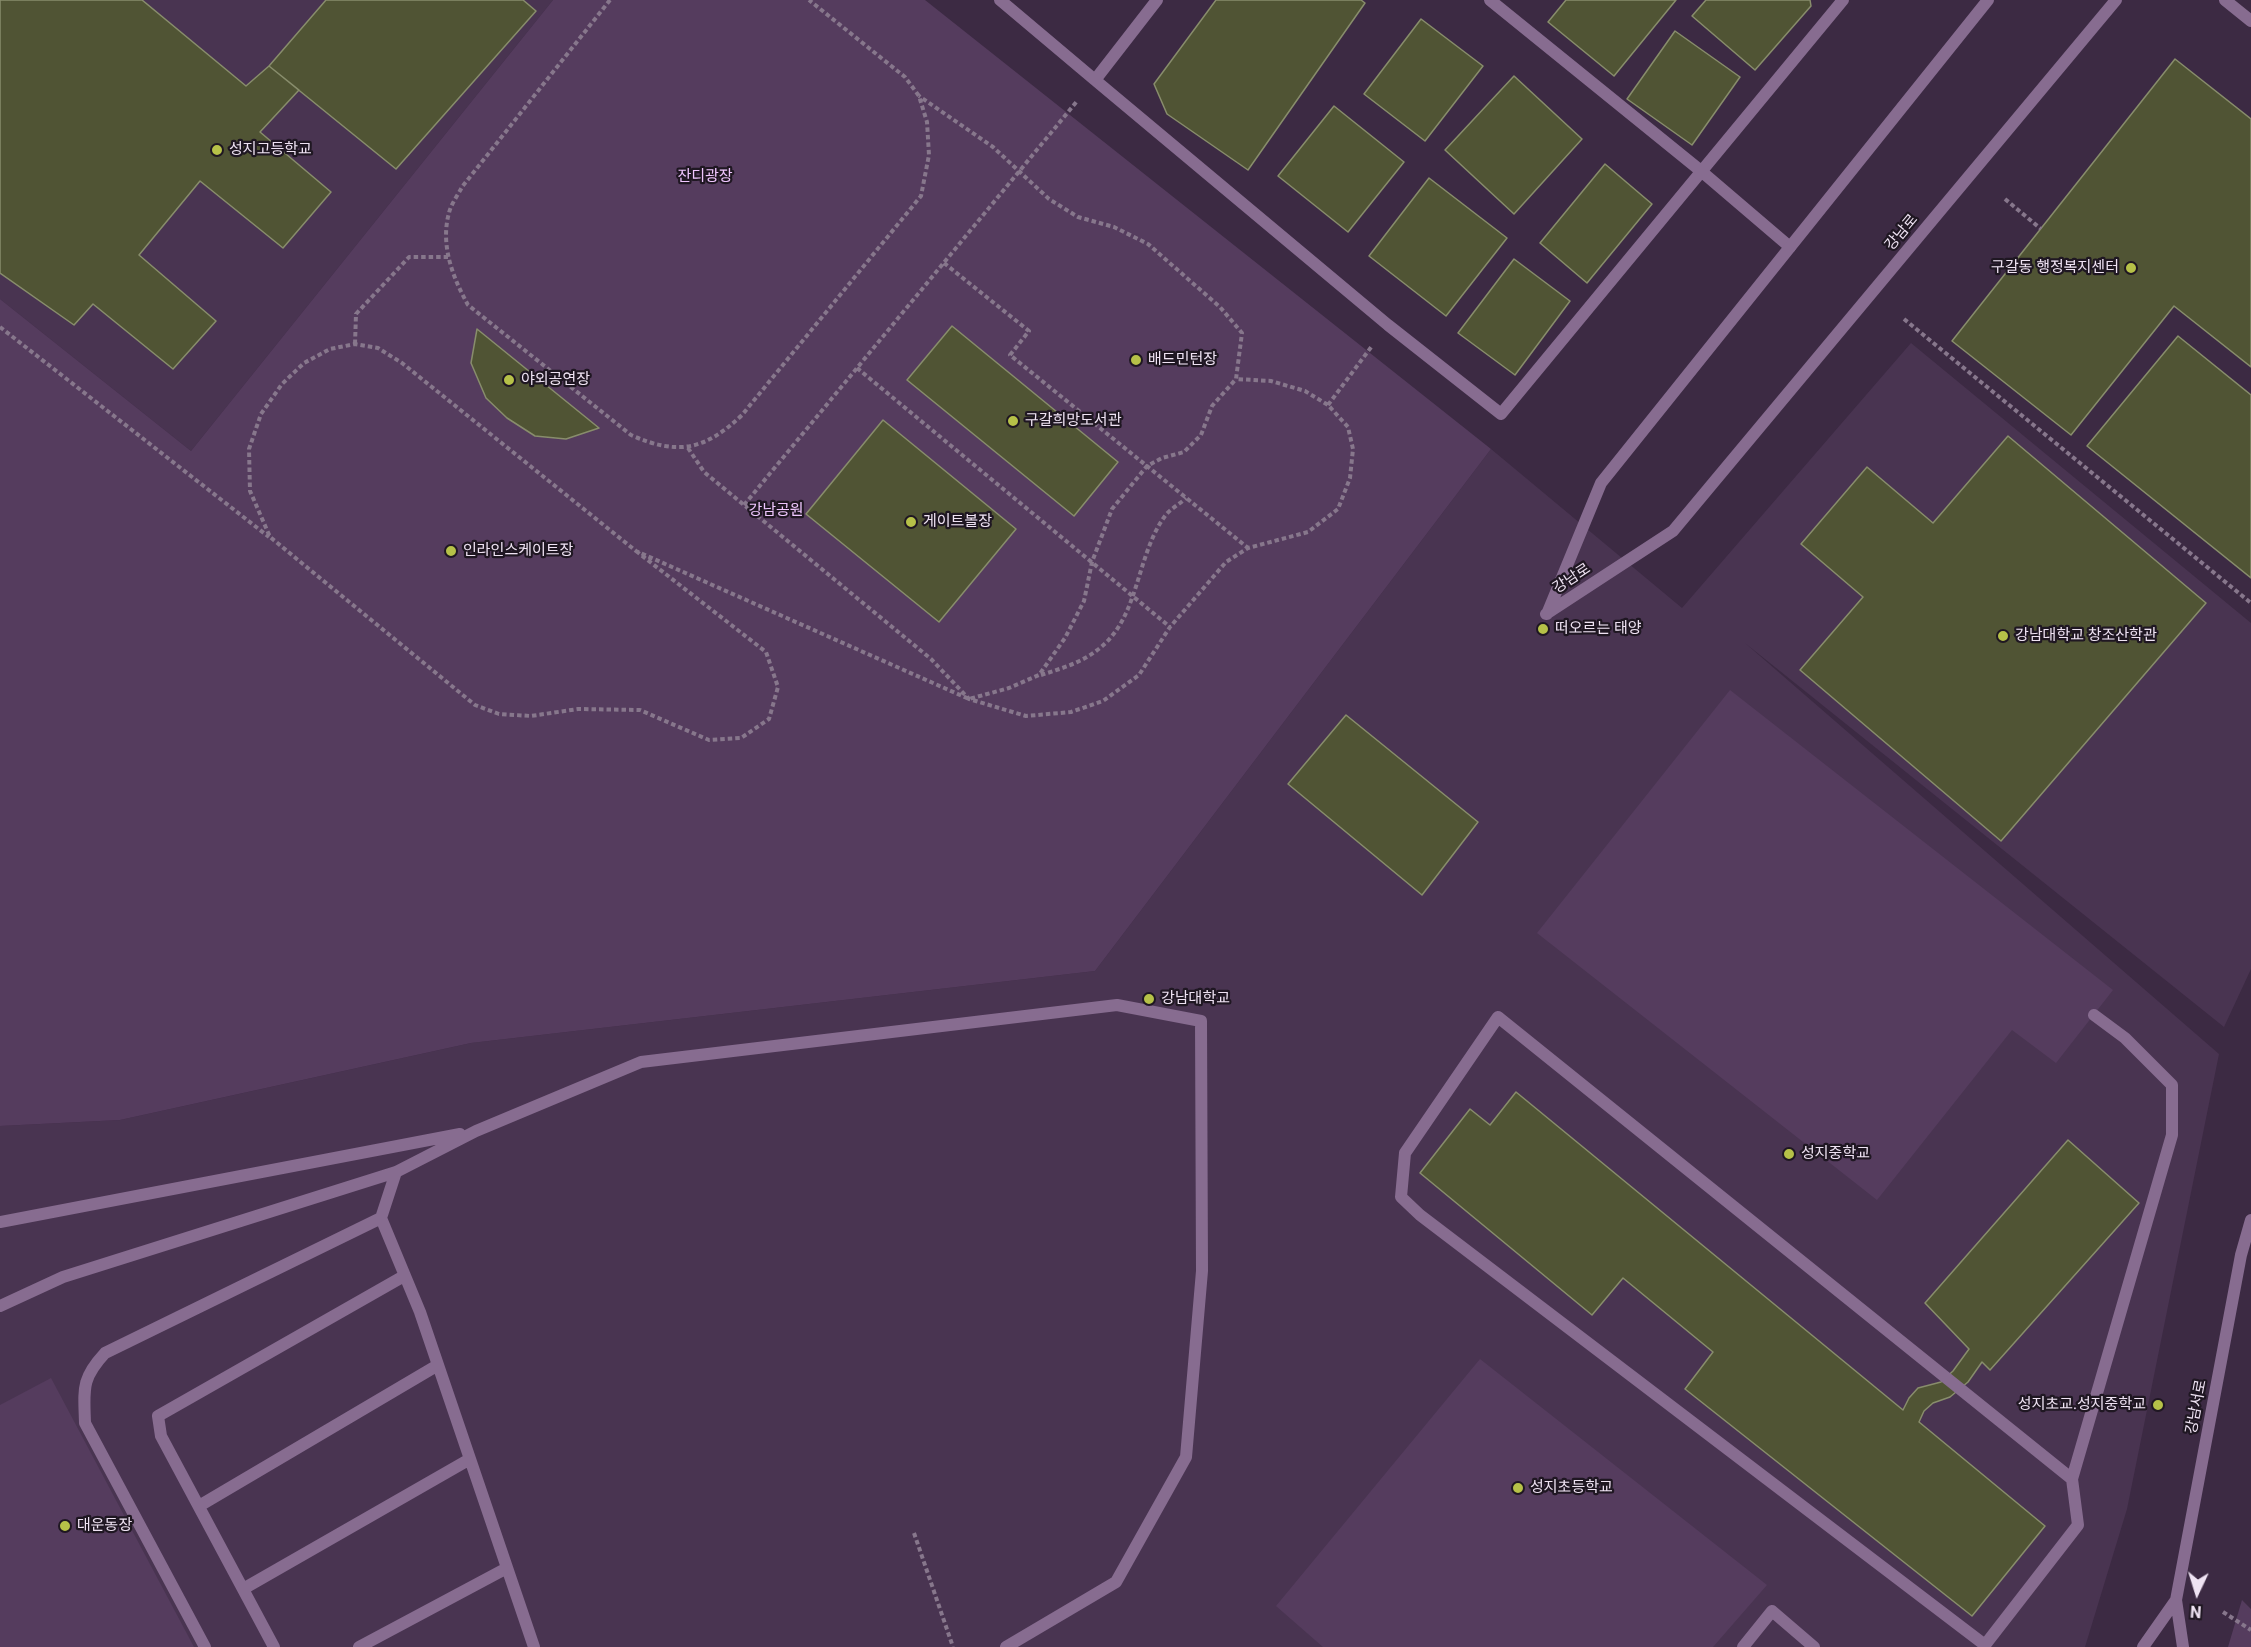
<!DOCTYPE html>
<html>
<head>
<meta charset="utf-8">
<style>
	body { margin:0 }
	#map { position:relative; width:2251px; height:1647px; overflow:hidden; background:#3c2a43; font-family:Roboto,sans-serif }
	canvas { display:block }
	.north { position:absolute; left:2167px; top:1563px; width:60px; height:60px; -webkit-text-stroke:4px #1f1722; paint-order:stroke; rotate:184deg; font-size:16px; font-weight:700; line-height:24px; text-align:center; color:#efe3f3 }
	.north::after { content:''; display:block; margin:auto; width:21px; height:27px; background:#efe3f3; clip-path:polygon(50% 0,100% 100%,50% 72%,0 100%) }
</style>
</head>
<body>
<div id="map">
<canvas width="2251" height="1647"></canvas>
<div class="north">N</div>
</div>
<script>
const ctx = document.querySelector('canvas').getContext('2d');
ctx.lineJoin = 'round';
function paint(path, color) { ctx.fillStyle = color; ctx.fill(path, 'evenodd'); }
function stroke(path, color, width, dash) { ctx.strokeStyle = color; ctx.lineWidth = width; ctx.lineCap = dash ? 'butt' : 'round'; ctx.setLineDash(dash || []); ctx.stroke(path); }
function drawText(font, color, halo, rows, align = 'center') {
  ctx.font = font + ' Roboto,"Noto Sans KR",sans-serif'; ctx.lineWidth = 4.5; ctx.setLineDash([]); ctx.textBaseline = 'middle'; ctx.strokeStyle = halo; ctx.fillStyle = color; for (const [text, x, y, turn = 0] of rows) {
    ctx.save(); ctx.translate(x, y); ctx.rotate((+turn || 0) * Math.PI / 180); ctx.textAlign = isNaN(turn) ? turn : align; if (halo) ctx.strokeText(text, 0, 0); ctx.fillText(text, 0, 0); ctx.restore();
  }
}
paint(new Path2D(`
	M0,0H553L191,451L0,299Z
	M1911,343L2251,623V969L2224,1027L1745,643L2219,1054L2127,1509L2085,1647H0V1126L120,1120L471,1043L1095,971L1491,449L1682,608Z`), '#493451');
paint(new Path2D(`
	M553,0H925L1491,449L1095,971L471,1043L120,1120L0,1126V299L191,451Z
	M1730,690L2113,990L2056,1063L2012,1030L1877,1200L1537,933Z
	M1480,1359L1767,1585L1713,1647H1323L1276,1606Z
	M51,1378L194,1647H0V1405Z
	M2242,1600L2251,1609V1647H2228Z`), '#553c5e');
const building = new Path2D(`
	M0,0H142L246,86L269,66L299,90L260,132L331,192L283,248L200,181L139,255L216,321L173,369L93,304L74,325L0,273Z
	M326,0H523L536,11L396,169L269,66Z
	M1216,0H1361L1365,3L1248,170L1167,114L1154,84Z
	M1566,0H1676L1614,76L1548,22Z
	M1706,0H1810L1811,6L1755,70L1692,16Z
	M1421,19L1483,66L1425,141L1364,94Z
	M1675,31L1740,77L1692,145L1627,99Z
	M2175,59L2251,119V367L2174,306L2071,435L1952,341Z
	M1514,76L1582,139L1514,214L1445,150Z
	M1334,106L1404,162L1348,232L1278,176Z
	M1605,164L1652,204L1587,283L1540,243Z
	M1429,178L1507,238L1446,316L1369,256Z
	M1514,259L1570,301L1515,375L1458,333Z
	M952,326L1118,462L1074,516L907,380Z
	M477,329L599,428L566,439L535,436L507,418L486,398L471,363Z
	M2178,336L2251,395V578L2087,446Z
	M883,420L1016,529L939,622L806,514Z
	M2008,436L2206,603L2001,841L1800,670L1863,597L1801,544L1867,467L1933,523Z
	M1346,715L1478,822L1422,895L1288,784Z
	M1516,1092L1903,1410L1909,1398L1918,1388L1941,1382L1953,1371L1969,1349L1925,1303L2068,1140L2139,1203L1990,1370L1982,1362L1968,1382L1950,1397L1933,1403L1924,1411L1919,1422L2045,1526L1972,1616L1685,1389L1713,1352L1623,1278L1592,1315L1420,1173L1470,1109L1490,1125Z`);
paint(building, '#505434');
stroke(building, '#888d6c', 1.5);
stroke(new Path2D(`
	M610,0L462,187C458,195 451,204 449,213C440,245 453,278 468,305L631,435C678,456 705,450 742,415L921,196L929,155L927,122L919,96L905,77L809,0
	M2005,199L2041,229
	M944,263L1029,331L1010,355L1248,548
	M1904,319L2251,603
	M0,327L269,537
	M355,344L356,314L409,257H448
	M857,368L1170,627
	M1328,405L1372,346
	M688,448L704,472L931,659L969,699L1026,716L1071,712L1103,701L1139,675L1170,627L1226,562L1248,548L1308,532L1338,509L1350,478L1353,449L1348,427L1328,405L1305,391L1271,381L1236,379
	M744,505L1078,100
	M636,551L766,652L778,687L769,719L741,738L709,740L640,710L578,709L531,716L499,714L475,705L270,537L250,491L249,449L261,414L282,384L304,363L330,349L355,344L378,348L402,363L636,551L969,699L1009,688L1039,675L1065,638L1084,601L1092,562L1112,509L1147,466L1162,458L1184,452L1201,435L1212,406L1236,379L1242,333L1220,307L1148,244L1114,227L1078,217L1049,199L993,147L919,96
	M1041,675C1060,669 1080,663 1096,651C1140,620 1135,557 1165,516C1170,509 1180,504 1186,498
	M914,1533L953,1647
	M2223,1612L2251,1630`), '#87778c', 4, [4.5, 3]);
stroke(new Path2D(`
	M396,1172L381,1218L420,1312L534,1647
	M0,1222L460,1134
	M0,1306L63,1277L396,1172L476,1131L641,1062L1117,1005L1201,1021L1202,1271L1186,1457L1116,1582L1006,1647
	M2072,1479L1498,1017L1405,1153L1401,1197L1420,1215L1985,1645L2078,1525L2072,1479L2172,1135V1085L2125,1038L2094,1015
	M199,1506L438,1365
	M243,1589L470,1459
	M205,1647L85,1423C84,1389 81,1379 105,1353L381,1218
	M274,1647L161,1436L158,1416L404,1276
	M359,1647L507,1568
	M1743,1647L1772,1611L1814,1647`), '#876c90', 12);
stroke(new Path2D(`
	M1000,0L1095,80L1157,0
	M1490,0L1701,171L1790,247
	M1095,80L1388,325L1501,414L1843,0`), '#876c90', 12);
stroke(new Path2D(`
	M2225,0L2251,21
	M1546,614L1673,531L2116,0
	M1547,614L1601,483L1988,0
	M2143,1647L2176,1600
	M2183,1647L2176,1600L2241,1255L2251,1220`), '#876c90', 12);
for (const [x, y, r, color] of [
	[217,150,6,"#b6c148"],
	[2131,268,6,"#b6c148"],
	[1136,360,6,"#b6c148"],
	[509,380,6,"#b6c148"],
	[1013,421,6,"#b6c148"],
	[911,522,6,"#b6c148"],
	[451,551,6,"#b6c148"],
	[1543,629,6,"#b6c148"],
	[2003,636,6,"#b6c148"],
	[1149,999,6,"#b6c148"],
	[1789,1154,6,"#b6c148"],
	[2158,1405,6,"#b6c148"],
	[1518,1488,6,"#b6c148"],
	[65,1526,6,"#b6c148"]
]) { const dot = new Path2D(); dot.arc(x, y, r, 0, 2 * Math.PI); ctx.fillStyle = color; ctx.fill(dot); stroke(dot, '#1f1722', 2); }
drawText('15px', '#efe3f3', '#1f1722', [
	["성지고등학교",229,150],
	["구갈동 행정복지센터",2119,268,"right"],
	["배드민턴장",1148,360],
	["야외공연장",521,380],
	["구갈희망도서관",1025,421],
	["게이트볼장",923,522],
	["인라인스케이트장",463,551],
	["떠오르는 태양",1555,629],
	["강남대학교 창조산학관",2015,636],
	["강남대학교",1161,999],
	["성지중학교",1801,1154],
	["성지초교.성지중학교",2146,1405,"right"],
	["성지초등학교",1530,1488],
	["대운동장",77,1526]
], 'left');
drawText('15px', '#efc6fe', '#1f1722', [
	["잔디광장",705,177],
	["강남공원",776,511]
]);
drawText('15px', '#efe3f3', '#1f1722', [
	["강남로",1902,233,-50],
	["강남로",1572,579,-33],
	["강남서로",2197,1407,-79]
]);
</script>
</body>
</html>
